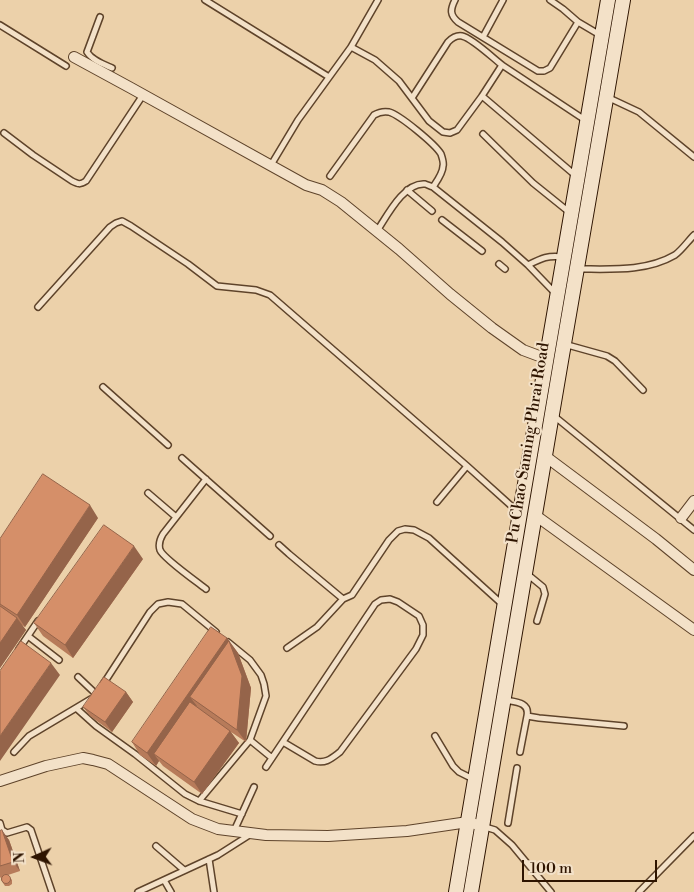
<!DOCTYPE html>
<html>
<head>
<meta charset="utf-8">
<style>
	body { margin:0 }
	#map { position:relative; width:694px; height:892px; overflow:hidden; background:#ecd1aa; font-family:"Libre Bodoni",serif }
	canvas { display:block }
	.north { position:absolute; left:10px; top:832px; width:50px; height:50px; -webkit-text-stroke:4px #f3e1c8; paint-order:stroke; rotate:268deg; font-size:14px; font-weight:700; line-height:20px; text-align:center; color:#2e1400 }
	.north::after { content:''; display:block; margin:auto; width:18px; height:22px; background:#2e1400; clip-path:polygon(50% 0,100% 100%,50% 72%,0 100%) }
	.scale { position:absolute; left:522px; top:860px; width:135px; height:22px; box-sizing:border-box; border:2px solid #2e1400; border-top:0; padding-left:6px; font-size:15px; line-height:18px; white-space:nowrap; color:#2e1400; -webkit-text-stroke:4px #f3e1c8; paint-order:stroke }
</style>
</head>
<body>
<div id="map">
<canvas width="694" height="892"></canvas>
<div class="north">N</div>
<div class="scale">100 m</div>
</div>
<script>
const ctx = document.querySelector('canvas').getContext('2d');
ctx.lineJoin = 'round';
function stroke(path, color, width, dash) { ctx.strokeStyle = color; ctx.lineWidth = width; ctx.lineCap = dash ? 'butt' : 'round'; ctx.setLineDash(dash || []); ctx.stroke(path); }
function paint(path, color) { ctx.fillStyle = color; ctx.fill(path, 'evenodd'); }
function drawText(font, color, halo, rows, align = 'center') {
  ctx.font = font + ' "Libre Bodoni",serif'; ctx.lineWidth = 4; ctx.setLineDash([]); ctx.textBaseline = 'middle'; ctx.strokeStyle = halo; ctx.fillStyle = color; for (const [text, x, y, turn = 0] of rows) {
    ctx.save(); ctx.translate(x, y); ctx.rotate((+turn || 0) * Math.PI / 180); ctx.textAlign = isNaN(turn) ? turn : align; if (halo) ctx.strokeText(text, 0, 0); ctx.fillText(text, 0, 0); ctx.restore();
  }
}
const service = new Path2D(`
	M205,0L329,77
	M455,0C450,10 450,15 458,22L538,71H544L550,68L578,22L600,35
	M550,0L563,9L578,22
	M100,17L87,52C92,60 103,64 112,68
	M0,25L66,66
	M483,37L503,0
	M351,47L378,0
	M607,97L639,112L694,157
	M412,98L448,42C452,38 456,35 462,36C472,38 493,58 502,65
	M4,133L33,155L72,181C78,184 80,185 86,181L143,95
	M483,134L533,183L569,212
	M271,165L298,120L351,47L375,60L399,81L429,121L443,132L450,133L457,130L482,96
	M575,175L482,96L502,65L585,120
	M330,176L374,115C379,112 383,111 389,112C400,115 435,144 441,154C442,157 444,163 443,166C443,173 437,181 433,187
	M407,190L432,211
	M442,220L482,251
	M377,231C387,216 404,182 425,184C428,185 430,186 433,187L502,242L528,265L555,293
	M499,264L505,269
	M528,265C542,258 548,255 563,257
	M578,269C610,269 646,272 675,255C682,250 688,241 694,235
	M38,307L110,227L116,223L122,221L131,226L188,264L217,286L256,290L270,295L467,466L517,511
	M564,344L607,356L615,361L643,390
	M103,387L168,445
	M554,416L694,530
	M182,458L270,536
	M148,493L176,517
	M437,502L467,466
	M279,545L289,554L343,599L352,595L389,540L398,531L405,529L414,530L429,538L502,604
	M526,573L543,587L545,594L537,621
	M206,589C197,582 163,558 160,550C158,544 160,539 163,534L206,479
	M28,636L59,660
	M287,648L317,627L343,599
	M19,649L38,621
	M78,677L96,694
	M104,683L150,612L158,604L168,602L182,604L216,632
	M505,700C515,702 530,702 527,716
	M76,708L96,726L135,754L185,794L199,801L242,814
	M435,736L453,766L459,772L475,780
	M250,740L272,758
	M14,752L29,736L91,699
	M520,752L527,716L539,718L624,726
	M266,767L375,604L381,600L390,599L398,602L419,616L423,625V635L416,649L340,752C332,758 326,764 315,761L283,742
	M199,801L250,740L266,696L264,684L261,675L250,660L228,642
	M0,823L2,830L7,833L27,827L31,830L52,892
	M508,823L517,768
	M482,826L495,830L512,845L551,892
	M234,831L254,787
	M156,846L184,870
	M209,859L214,892
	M164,880L171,892
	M138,892L218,855L251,834
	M639,892L694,836`);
const minor = new Path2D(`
	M74,57L131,88L306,185L322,190L341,202L399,249L450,294L492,328L523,350L547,359
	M545,456L656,539L694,570
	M535,515L694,630
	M681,518L694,501
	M0,781L46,766L83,758L93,760L108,764L192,819L218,829L266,835L328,836L407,831L468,822L482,826`);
const secondary = new Path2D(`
	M456,892L520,513L608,0
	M471,892L561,361L623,0`);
stroke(service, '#5e432a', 8);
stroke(minor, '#5e432a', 12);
stroke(secondary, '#2e1400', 16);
stroke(service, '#f3e1c8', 5);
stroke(minor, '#f3e1c8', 10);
stroke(secondary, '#f3e1c8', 14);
paint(new Path2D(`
	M98,518L25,627L22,625L26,630L0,668V539Z
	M143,559L73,658L43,636L34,623Z
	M227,638L238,653L251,688L246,742L231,732L239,743L202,794L163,766L159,761L156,766L140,755L132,742Z
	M126,692L133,702L112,732L90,716L83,707Z
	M0,831L9,840L20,871L8,875L12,880V884L9,886H5L1,880V877L0,878Z`), '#b77b5a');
paint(new Path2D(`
	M90,505L98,518L25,627L17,615Z
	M134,546L143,559L73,658L65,645Z
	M17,618L26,630L0,668V643Z
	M227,638L238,653L251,688L246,742L237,730L190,697L197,706L154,754L159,761L156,766L147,753Z
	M51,663L60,675L0,761V736Z
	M126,692L133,702L112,732L105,722Z
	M230,731L239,743L202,794L194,782Z
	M2,830L9,840L20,871L13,862Z`), '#95644a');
const building = new Path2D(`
	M43,474L90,505L17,615L0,604V539Z
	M104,525L134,546L65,645L34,623Z
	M0,606L17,618L0,643Z
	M211,627L227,638L147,753L132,742Z
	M21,641L51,663L0,736V671Z
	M229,641L242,676L237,730L190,697Z
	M104,677L126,692L105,722L83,707Z
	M190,702L230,731L194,782L154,754Z
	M2,830L13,862L0,866V831Z
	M1.5 879a4.5 4.5 0 1 1 9 0a4.5 4.5 0 1 1-9 0Z`);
paint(building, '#d58f69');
stroke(building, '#95644a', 1);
drawText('16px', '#2e1400', '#f3e1c8', [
	["Pu Chao Saming Phrai Road",529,443,-81]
]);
</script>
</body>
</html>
